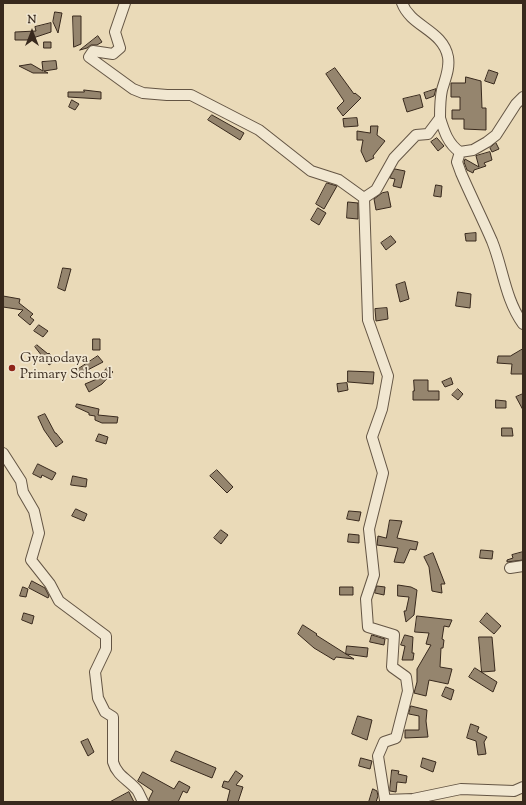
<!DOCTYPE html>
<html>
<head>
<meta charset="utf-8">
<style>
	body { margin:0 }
	#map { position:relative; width:526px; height:805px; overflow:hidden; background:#eadab8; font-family:"Sorts Mill Goudy",serif }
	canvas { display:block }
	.frame { position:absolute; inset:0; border:4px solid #38291d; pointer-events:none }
	.north { position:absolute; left:12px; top:12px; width:40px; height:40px; -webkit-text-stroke:3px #f1e7d1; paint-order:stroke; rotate:0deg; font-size:11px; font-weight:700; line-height:16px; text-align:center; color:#38291d }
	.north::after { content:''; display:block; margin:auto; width:14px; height:18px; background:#38291d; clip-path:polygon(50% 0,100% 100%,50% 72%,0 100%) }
</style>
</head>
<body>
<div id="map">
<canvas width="526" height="805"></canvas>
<div class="frame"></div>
<div class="north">N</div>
</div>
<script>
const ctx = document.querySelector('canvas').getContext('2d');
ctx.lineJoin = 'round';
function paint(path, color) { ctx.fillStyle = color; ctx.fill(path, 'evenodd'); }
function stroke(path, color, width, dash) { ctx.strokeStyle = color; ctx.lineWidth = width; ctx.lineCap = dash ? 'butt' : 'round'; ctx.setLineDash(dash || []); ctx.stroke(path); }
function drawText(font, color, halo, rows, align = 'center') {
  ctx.font = font + ' "Sorts Mill Goudy",serif'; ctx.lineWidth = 3.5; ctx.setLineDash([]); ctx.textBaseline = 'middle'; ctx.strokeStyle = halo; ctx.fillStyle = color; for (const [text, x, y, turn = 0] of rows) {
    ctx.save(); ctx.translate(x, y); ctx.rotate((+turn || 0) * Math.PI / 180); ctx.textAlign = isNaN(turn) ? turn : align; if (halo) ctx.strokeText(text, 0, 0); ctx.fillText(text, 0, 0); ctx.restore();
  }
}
const building = new Path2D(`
	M55,12L62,13L58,33L53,22Z
	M73,16H81V44L74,47Z
	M51,23V32L27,40H15V32L36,31L35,27Z
	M98,36L102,42L97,45H91L87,48L80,50Z
	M44,42H51V48H44Z
	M56,61L57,69L44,71L48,73H33L19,66L31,64L43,71L42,62Z
	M335,68L354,94L355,93L361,98L343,116L337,108L344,101L326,74Z
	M489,70L498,73L494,84L485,81Z
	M466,77L481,81L482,108H486V130L464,129V119H452V110H460V97H451V83H465Z
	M436,89L434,96L426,99L424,93Z
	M84,90L101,92V99L68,97V92H84Z
	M420,95L423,107L407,112L403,99Z
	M72,100L79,104L75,110L69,107Z
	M212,115L244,133L240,140L208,120Z
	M357,118L358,126L344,127L343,119Z
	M371,126H378L377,135L385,141L373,156L374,158L366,162L361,151L363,140H357V131L370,133Z
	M437,138L444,146L438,151L431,142Z
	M496,143L499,149L492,152L490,148Z
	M490,152L492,160L484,163L486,166L474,170L473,173L467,170L464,162L465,159L479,167L476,156Z
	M395,169L405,171L401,188L393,186L395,179L390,178Z
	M327,183L337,186L324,209L316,204Z
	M436,185L442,186L441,197L434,196Z
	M388,192L391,207L376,210L374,199L382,193Z
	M348,202L358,203V219L347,218Z
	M318,208L326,213L319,225L311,220Z
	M476,233V241H466L465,234Z
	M391,236L396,242L386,250L381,243Z
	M63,268L71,269L65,291L58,288Z
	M405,282L409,299L400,302L396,285Z
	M458,292L471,294L470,308L456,306Z
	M3,296L20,299L19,303L33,314L30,317L34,320L30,325L18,315L23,310L3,307Z
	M387,308L388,319L376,321L375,309Z
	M39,325L48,331L43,337L34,331Z
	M93,339H100V350H93Z
	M37,345L48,354L49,353L55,361L49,365L35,347Z
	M523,349V374H511L512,364L497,363L498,356H510Z
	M98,356L103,362L76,376L74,372Z
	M108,367L113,372L102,384L89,392L85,384L97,379Z
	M348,371L374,372L373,384L348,382Z
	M451,378L453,384L445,387L442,382Z
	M414,380H428V391H439V400H413V391H414Z
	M347,383L348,390L338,392L337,384Z
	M458,389L463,394L458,400L452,395Z
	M523,394V410L516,397Z
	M496,400L506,401V408H496Z
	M77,404L99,409L98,415L118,417L117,423H102L95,420V416L89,415V413L76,407Z
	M45,414L55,433H56L63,442L56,447L44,430L38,417Z
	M502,428H512L513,436H502Z
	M99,434L108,437L106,444L96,441Z
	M38,464L56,473L52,480L42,475L41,478L33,474Z
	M217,470L233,487L227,493L210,476Z
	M73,476L87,479L86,487L71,485Z
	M76,509L87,514L84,521L72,516Z
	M349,511L361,512L359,521L347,519Z
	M390,520L402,521L397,538L418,542L416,550L410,549L404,563L394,562L398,548L377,545L378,536L386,538Z
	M221,530L228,535L221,544L214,538Z
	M349,534L359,535V543L348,542Z
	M481,550L493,551L492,559L480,558Z
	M523,552V560L507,562V560L513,558L512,555Z
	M433,553L445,584H441L442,593L432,591L429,567L424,557Z
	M32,581L45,588L49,596L48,598L29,588Z
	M398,585L411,587L417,590L414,615L406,622L404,611H406L409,597L398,596Z
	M377,586L385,587L384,595L375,593Z
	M23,587L28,589L26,597L20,596Z
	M340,587H353V595H340Z
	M24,613L34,616L32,624L22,620Z
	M487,613L501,626L494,634L480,622Z
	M417,616L452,620L449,627L444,626L442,639L444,640L443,648H441L440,667L452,669L448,684L429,680L426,696L414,693L417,682V669L431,645L426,644L429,633L415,632Z
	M303,625L317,634L316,635L354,659L336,657L334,660L314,648L298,634Z
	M372,635L385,639L384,645L370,642Z
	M405,635L413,637L412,653H414L413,660H402L405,646L401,645Z
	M479,637H492L495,671L482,672Z
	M347,646L368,648L367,657L346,654Z
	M475,668L497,682L493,692L469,677Z
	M446,687L454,690L451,700L442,696Z
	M411,706L427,710L426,721L428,737L405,738V730H419V716L409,714Z
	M358,716L372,720L367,740L352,734Z
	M471,724L479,727L477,732L487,737L484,742L486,754L478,755L476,741L467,738Z
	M88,739L94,752L88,756L81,742Z
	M176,751L216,768L212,778L171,761Z
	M361,758L372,761L370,769L359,766Z
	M423,758L436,762L433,772L421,767Z
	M392,770L399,771L398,774L407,776L406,783L397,782L396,792L390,791Z
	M236,771L243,776L236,785L243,787L238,802H227L230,790L222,787L224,781L228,782Z
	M143,772L174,789L179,781L190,787L187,793L183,791L178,802H149V799L153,791L138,781Z
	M373,789L377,791L378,796L376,802H369Z
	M129,792L134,802H110Z`);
paint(building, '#95856e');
stroke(building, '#38291d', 1);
const minor = new Path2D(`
	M125,3L115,32L120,48L113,54L93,51L89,57L133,89L143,93L167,95H191L259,130L311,171L339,180L364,198L368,320L388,376L382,409L372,437L383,473L369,529L374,575L366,599L368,627L394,635L392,667L406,677L408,691L396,738L384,742L378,756L385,800
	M402,3C411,27 443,30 448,57C450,69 445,79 442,90C440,99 440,108 440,118
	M523,97L516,104L496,135L487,142L473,150L460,152L457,162L461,173C471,196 482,218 492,241C503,268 505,299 523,324
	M364,198L376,190L394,158L416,135L428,134L440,118C444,131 448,144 460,152
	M3,453L21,481L23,492L34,511L39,533L31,560L50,584L59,601L106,636V649L95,672L98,698L105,712L113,717V762C117,776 129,780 137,790C139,793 141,798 143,802
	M510,568L523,566
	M385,802V800L413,799L461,789L514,791L523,787`);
stroke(minor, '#645544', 12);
stroke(minor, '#f1e7d1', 10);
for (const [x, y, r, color] of [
	[12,368,4,"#8f2418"]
]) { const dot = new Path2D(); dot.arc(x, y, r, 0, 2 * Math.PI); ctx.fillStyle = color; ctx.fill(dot); stroke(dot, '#f1e7d1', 1.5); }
drawText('14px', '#38291d', '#f1e7d1', [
	["Gyanodaya",20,360],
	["Primary School",20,376]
], 'left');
</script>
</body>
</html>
